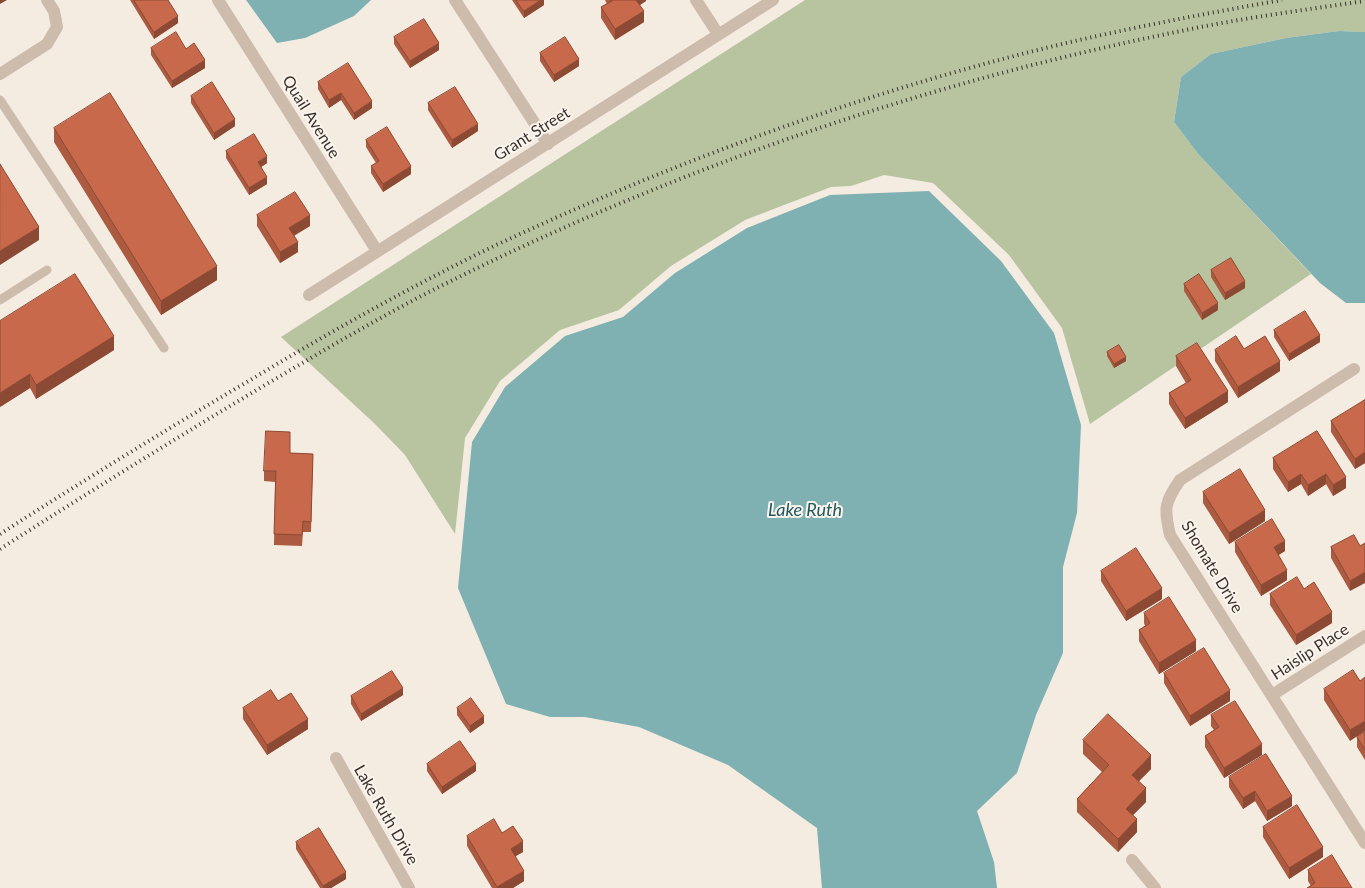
<!DOCTYPE html>
<html>
<head>
<meta charset="utf-8">
<style>
	body { margin:0 }
	canvas { display:block; background:#f4ebe1 }
</style>
</head>
<body>
<canvas width="1365" height="888"></canvas>
<script>
const ctx = document.querySelector('canvas').getContext('2d');
ctx.lineJoin = 'round';
function paint(path, color) { ctx.fillStyle = color; ctx.fill(path, 'evenodd'); }
function stroke(path, color, width, dash) { ctx.strokeStyle = color; ctx.lineWidth = width; ctx.lineCap = dash ? 'butt' : 'round'; ctx.setLineDash(dash || []); ctx.stroke(path); }
function drawText(font, color, halo, rows, align = 'center') {
  ctx.font = font + ' Lato,sans-serif'; ctx.lineWidth = 4; ctx.setLineDash([]); ctx.textBaseline = 'middle'; ctx.strokeStyle = halo; ctx.fillStyle = color; for (const [text, x, y, turn = 0] of rows) {
    ctx.save(); ctx.translate(x, y); ctx.rotate((+turn || 0) * Math.PI / 180); ctx.textAlign = isNaN(turn) ? turn : align; if (halo) ctx.strokeText(text, 0, 0); ctx.fillText(text, 0, 0); ctx.restore();
  }
}
paint(new Path2D(`
	M805,0H1365V32L1339,31L1286,38L1211,54L1181,77L1174,122L1199,155L1311,274L1090,424L1062,328L1009,255L933,183L884,175L851,186L831,187L745,220L671,266L619,310L560,330L500,381L465,438L455,534L405,455L375,424L281,337Z`), '#b8c4a0');
paint(new Path2D(`
	M246,0H371L354,16L305,38L277,43Z
	M1339,31L1365,32V303H1346L1320,283L1199,155L1174,122L1181,77L1211,54L1286,38Z
	M929,191L1001,261L1054,333L1081,425L1077,513L1063,567V653L1036,715L1017,773L977,811L994,862L997,888H822L817,828L728,765L639,727L585,717H550L506,704L458,588L472,442L505,387L565,336L623,317L675,273L747,228L830,195Z`), '#7fb0b2');
stroke(new Path2D(`
	M0,100L164,348
	M0,300L47,270`), '#cdbbac', 9);
stroke(new Path2D(`
	M218,0L377,251
	M455,0L548,144
	M696,0L718,34
	M0,74L47,44L57,27L54,11L47,0
	M309,295L773,0
	M1354,369L1180,480C1164,503 1164,509 1170,535L1365,843
	M1272,695L1365,636
	M336,758L409,888
	M1132,860L1155,888`), '#cdbbac', 12);
stroke(new Path2D(`
	M0,534C83,481 167,429 252,379C330,332 410,287 492,247C660,168 834,103 1014,56C1102,33 1192,16 1282,0
	M0,549C86,494 173,440 260,388C316,355 371,322 429,292C667,171 919,84 1181,31C1242,18 1304,10 1365,1`), '#3b302b', 4, [1, 4]);
paint(new Path2D(`
	M130,0H168L178,23L154,39Z
	M512,0H544V5L524,18Z
	M605,0H646V1L640,5L644,22L615,40L601,18V7L607,4Z
	M394,37L439,50L410,68L394,44Z
	M151,48L186,49L205,68L172,88L151,55Z
	M540,53L579,66L554,82L540,61Z
	M318,82L372,108L354,120L341,100L329,108L318,89Z
	M191,96L235,126L214,140L191,103Z
	M428,103L478,131L452,148L428,110Z
	M54,128L217,280L161,315L54,142Z
	M366,140L411,174L383,192L371,173V166L376,163L366,147Z
	M226,151L267,163L261,167L267,184L249,195L226,158Z
	M257,215L310,226L294,236L298,252L280,263L257,226Z
	M1211,270L1245,288L1225,300L1211,277Z
	M75,274L114,350L36,399L30,388L0,407Z
	M1184,284L1218,310L1202,320L1184,291Z
	M1274,330L1320,342L1289,361L1274,337Z
	M1215,350L1280,371L1238,398L1215,361Z
	M1107,352L1126,361L1114,368L1107,356Z
	M1176,356L1228,402L1185,429L1169,404V393L1186,383L1176,366Z
	M1365,400V463L1355,469L1331,432V421Z
	M1317,431L1346,488L1333,496L1326,484L1308,496L1301,484L1288,492L1273,469V458Z
	M290,453L313,454L311,532H303L302,546L274,545L275,482L264,481V471Z
	M1203,492L1265,521L1229,544L1203,503Z
	M1354,535L1350,591L1331,558V547Z
	M1235,542L1285,551L1278,555L1287,580L1261,596L1235,552Z
	M1101,571L1162,599L1126,621L1101,581Z
	M1304,589L1332,623L1296,645L1270,605V594Z
	M1144,613L1196,651L1159,674L1139,641V630L1145,626L1144,623Z
	M1164,673L1230,701L1190,726L1164,683Z
	M1360,681L1350,741L1324,700V689Z
	M403,695L361,721L351,704V696Z
	M278,701L308,729L267,755L243,719V708Z
	M457,708L484,723L470,733L457,715Z
	M1211,715L1262,755L1224,778L1205,747V736L1214,730L1211,726Z
	M1365,732V760L1357,747V737Z
	M1083,740L1151,769L1139,781L1146,802L1133,815L1137,832L1118,852L1077,812V799L1102,772L1083,754Z
	M427,764L476,771L442,794L427,771Z
	M1229,777L1292,806L1267,821L1255,801L1243,809L1229,787Z
	M1263,827L1323,857L1289,879L1263,837Z
	M502,833L523,852L515,856L524,881L513,888H492L467,846V836Z
	M296,842L346,879L331,888H320L296,849Z
	M1308,870L1352,888L1311,886L1308,881Z`), '#ac5a40');
paint(new Path2D(`
	M0,0H7L0,4Z
	M541,0H544V5L524,18V11Z
	M635,0H646V1L635,8Z
	M644,11V22L615,40V29Z
	M178,16V23L154,39V32Z
	M439,43V50L410,68V61Z
	M579,59V66L554,82V75Z
	M205,60V68L172,88V81Z
	M341,93V100L329,108V100Z
	M372,101V108L354,120V113Z
	M235,119V126L214,140V133Z
	M478,124V131L452,148V140Z
	M267,156V163L258,169V162Z
	M411,166V174L383,192V184Z
	M267,177V184L249,195V188Z
	M310,215V226L289,238V228Z
	M39,227V240L0,265V251Z
	M298,242V252L280,263V252Z
	M217,266V280L161,315V301Z
	M1245,281V288L1225,300V293Z
	M1218,303V310L1202,320V313Z
	M1320,335V342L1289,361V354Z
	M114,336V350L36,399V385Z
	M1126,357V361L1114,368V364Z
	M1280,361V371L1238,398V387Z
	M30,374V388L0,407V393Z
	M1228,391V402L1185,429V418Z
	M1365,452V463L1355,469V459Z
	M1301,474V484L1288,492V482Z
	M1326,474V484L1308,496V485Z
	M1346,477V488L1333,496V485Z
	M1265,510V521L1229,544V533Z
	M1285,541V551L1274,558V547Z
	M1287,570V580L1261,596V585Z
	M1365,572V583L1350,591V581Z
	M1162,588V599L1126,621V611Z
	M1332,612V623L1296,645V635Z
	M1196,640V651L1159,674V663Z
	M403,688V695L361,721V714Z
	M1230,690V701L1190,726V716Z
	M484,716V723L470,733V726Z
	M308,719V729L267,755V745Z
	M1365,721V731L1350,741V730Z
	M1262,744V755L1224,778V768Z
	M1151,755V769L1132,788V775Z
	M476,764V771L442,794V787Z
	M1146,788V802L1126,822V809Z
	M1255,791V801L1243,809V798Z
	M1292,796V806L1267,821V811Z
	M1137,819V832L1118,852V839Z
	M523,841V852L511,859V849Z
	M1323,847V857L1289,879V868Z
	M524,871V881L513,888H497V887Z
	M346,872V879L331,888H323V886Z`), '#8c4a34');
const building = new Path2D(`
	M134,0H168L178,16L154,32Z
	M516,0H541L524,11Z
	M611,0H636L644,11L615,29L601,7L612,1Z
	M424,19L439,43L410,61L394,37Z
	M176,32L186,49L194,43L205,60L172,81L151,48Z
	M565,37L579,59L554,75L540,53Z
	M348,63L372,101L354,113L341,93L329,100L318,82Z
	M212,82L235,119L214,133L191,96Z
	M455,87L478,124L452,140L428,103Z
	M110,93L217,266L161,301L54,128Z
	M387,127L411,166L383,184L371,166L379,161L366,140Z
	M254,134L267,156L258,162L267,177L249,188L226,151Z
	M0,164L39,227L0,251Z
	M295,192L310,215L289,228L298,242L280,252L257,215Z
	M1231,258L1245,281L1225,293L1211,270Z
	M75,274L114,336L36,385L30,374L0,393V321Z
	M1199,274L1218,303L1202,313L1184,284Z
	M1305,311L1320,335L1289,354L1274,330Z
	M1236,336L1244,349L1265,336L1280,361L1238,387L1215,350Z
	M1197,343L1228,391L1185,418L1169,393L1191,380L1176,356Z
	M1119,345L1126,357L1114,364L1107,352Z
	M1365,400V452L1355,459L1331,421Z
	M266,431L290,432V453L313,454L311,522L303,521L302,535L274,534L276,471H264Z
	M1317,431L1346,477L1333,485L1326,474L1308,485L1301,474L1288,482L1273,458Z
	M1240,469L1265,510L1229,533L1203,492Z
	M1272,519L1285,541L1274,547L1287,570L1261,585L1235,542Z
	M1354,535L1360,546L1365,543V572L1350,581L1331,547Z
	M1136,548L1162,588L1126,611L1101,571Z
	M1297,577L1304,589L1314,582L1332,612L1296,635L1270,594Z
	M1169,597L1196,640L1159,663L1139,630L1150,623L1144,613Z
	M1204,648L1230,690L1190,716L1164,673Z
	M1353,670L1360,681L1365,677V721L1350,730L1324,689Z
	M392,671L403,688L361,714L351,696Z
	M271,690L278,701L291,693L308,719L267,745L243,708Z
	M471,698L484,716L470,726L457,708Z
	M1235,701L1262,744L1224,768L1205,736L1219,727L1211,715Z
	M1108,714L1151,755L1132,775L1146,788L1126,809L1137,819L1118,839L1077,799L1109,765L1083,740Z
	M1365,732V750L1357,737Z
	M460,741L476,764L442,787L427,764Z
	M1266,754L1292,796L1267,811L1255,791L1243,798L1229,777Z
	M1297,805L1323,847L1289,868L1263,827Z
	M494,819L502,833L513,826L523,841L511,849L524,871L497,887L467,836Z
	M319,828L346,872L323,886L296,842Z
	M1332,855L1352,888H1307L1315,883L1308,870Z`);
paint(building, '#c8694b');
stroke(building, '#8c4a34', 1);
drawText('16px', '#3b302b', '#fbf5ee', [
	["Quail Avenue",311,117,58],
	["Grant Street",532,134,-32],
	["Shomate Drive",1212,567,59],
	["Haislip Place",1310,652,-33],
	["Lake Ruth Drive",386,815,60]
]);
drawText('italic 18px', '#1f5a5e', '#fbf5ee', [
	["Lake Ruth",805,510]
]);
</script>
</body>
</html>
